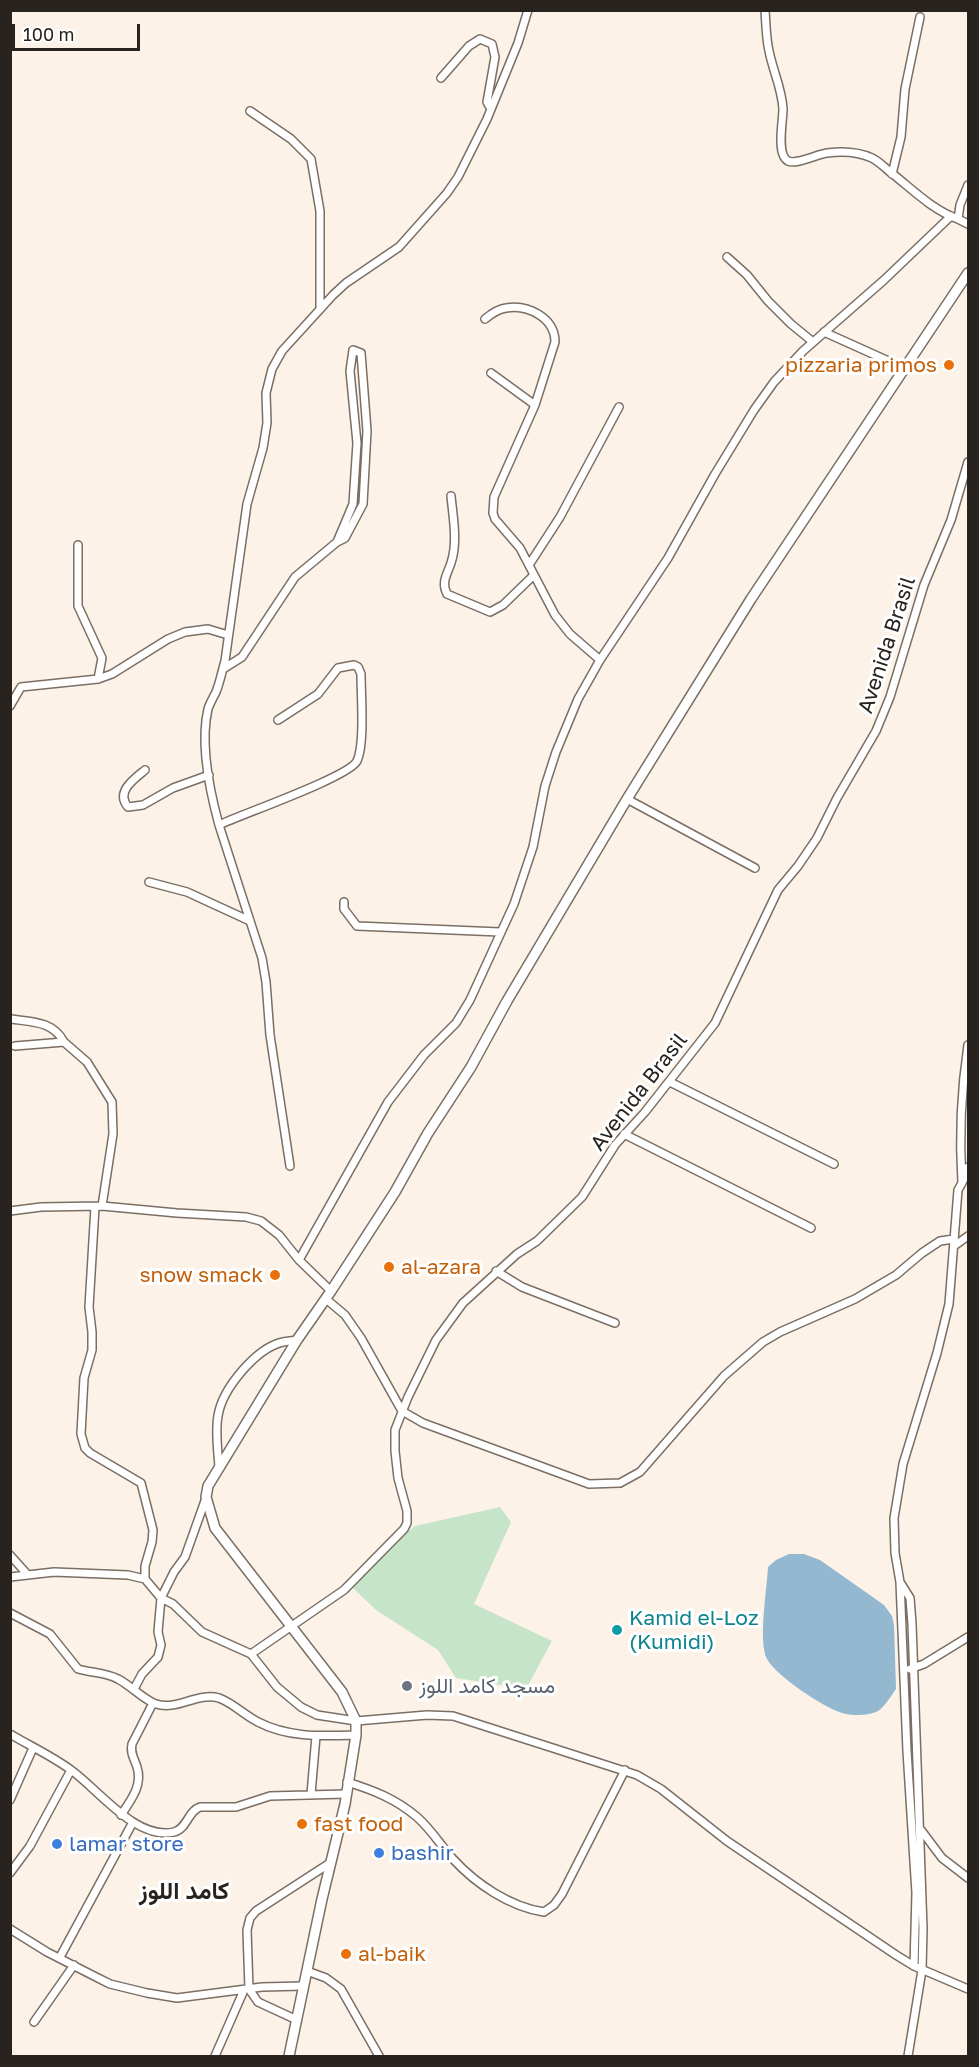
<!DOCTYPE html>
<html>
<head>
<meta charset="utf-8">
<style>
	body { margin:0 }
	#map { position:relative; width:979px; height:2067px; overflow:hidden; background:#fdf2e8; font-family:"Golos Text",sans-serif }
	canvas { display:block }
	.frame { position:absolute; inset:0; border:12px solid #29231f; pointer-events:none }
	.scale { position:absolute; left:12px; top:24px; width:128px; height:27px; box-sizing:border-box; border:3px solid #29231f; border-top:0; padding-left:8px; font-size:18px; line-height:21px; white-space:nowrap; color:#29231f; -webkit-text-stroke:4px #fff; paint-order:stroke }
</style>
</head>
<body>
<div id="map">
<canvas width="979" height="2067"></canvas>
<div class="frame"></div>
<div class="scale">100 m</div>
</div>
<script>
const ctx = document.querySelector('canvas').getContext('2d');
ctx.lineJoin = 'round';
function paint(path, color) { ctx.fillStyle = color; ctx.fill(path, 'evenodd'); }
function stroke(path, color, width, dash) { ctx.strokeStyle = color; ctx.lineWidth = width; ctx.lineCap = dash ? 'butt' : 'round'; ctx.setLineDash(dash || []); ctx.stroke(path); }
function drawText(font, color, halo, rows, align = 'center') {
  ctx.font = font + ' "Golos Text",Vazirmatn,sans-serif'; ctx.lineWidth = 6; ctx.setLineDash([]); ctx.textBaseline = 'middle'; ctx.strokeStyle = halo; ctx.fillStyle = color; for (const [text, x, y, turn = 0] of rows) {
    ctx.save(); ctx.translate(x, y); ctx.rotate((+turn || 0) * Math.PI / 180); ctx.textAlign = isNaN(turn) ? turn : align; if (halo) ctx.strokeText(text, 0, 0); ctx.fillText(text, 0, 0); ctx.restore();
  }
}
paint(new Path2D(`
	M500,1507L511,1522L474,1604L552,1641L526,1689L456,1678L438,1650L376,1610L353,1588L372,1561L415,1526Z`), '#c6e4c7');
paint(new Path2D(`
	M789,1554H804L820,1560L884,1605L892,1616L894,1625L896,1689C891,1696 885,1706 878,1711C869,1716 851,1716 842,1713C823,1707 776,1676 767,1659C758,1642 767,1588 768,1567L776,1560Z`), '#93b8cf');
const street = new Path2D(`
	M765,10C766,24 766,38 769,51C773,71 782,89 783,109C783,121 776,155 788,161C796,165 818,154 827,153C842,151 859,152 872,158C880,162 887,170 894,175C914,191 933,210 958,219
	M441,78L469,46L480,39L492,44L495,57L487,102L491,109
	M250,111L291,139L311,159L320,211V309
	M892,174L901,137L905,89L920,17
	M968,185L960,205L958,219L968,224
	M727,257L747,275L768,301L791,324L813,342
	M485,319C491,314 498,309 506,308C528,304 555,318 555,342L535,405
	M824,332L904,368
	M491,373L535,405L494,497L493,513L495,519L520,548L555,615L570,634L600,660
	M451,496C453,517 458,542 451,563C447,575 441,582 447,594L490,612L503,605L534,575
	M78,545V606L102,658L98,679
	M529,565L560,517L619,407
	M223,669L242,657L295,577L337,542L345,538L363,504L367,431L361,353L353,350L350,371L357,443L353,504L337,542
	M10,706L21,687L98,679L112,674L168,639L185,632L208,629L228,635
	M278,720L318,694L338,668L354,665L358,667L361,674C361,695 365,744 357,761C349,777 242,814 219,825L262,958L266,982L270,1035L290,1166
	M145,770C134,779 115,792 128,807L143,805L173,788L209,775
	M627,799L755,868
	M219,825C210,792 200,743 208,709C210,703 213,698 216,692C220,682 222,671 225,661L247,504L263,448L267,423L266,393L272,369L282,351L333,295L346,283L399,247L447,193L458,177L487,119L518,43L528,10
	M149,882L187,892L250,921
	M344,902V909L357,926L500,932
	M11,1019C32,1022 53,1021 64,1042
	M15,1046L64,1042L87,1062L112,1102L113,1134L102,1206
	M670,1082L834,1164
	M624,1134L811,1228
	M963,1181L968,1167
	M95,1207L89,1307L92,1332V1350L84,1378L81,1434L85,1448L90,1453L141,1483L153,1530L152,1542L145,1566V1579
	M10,1211L41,1207L102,1206L177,1213L246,1217L261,1221L279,1235L299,1260L331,1291
	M954,1246L968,1236
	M299,1260L388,1102L424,1055L456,1023L470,1000L514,904L533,847L545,786L556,752L578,699L600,660L668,558L715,474L754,410L774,382L803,351L884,280L951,216
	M496,1271L522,1287L615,1323
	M326,1299L345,1315L361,1338L402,1411L423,1423L589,1484L620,1483L640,1472L724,1376L763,1342L780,1332L855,1299L896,1275L922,1253L940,1241L954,1239
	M219,1467C218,1451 215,1432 218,1416C222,1389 256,1348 283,1342C287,1341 292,1341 297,1340
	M10,1555L27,1574
	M10,1577L54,1572L128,1575L145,1579L161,1598L173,1604L202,1632L251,1654L277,1687L301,1707L317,1715L356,1721L427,1715L453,1716L637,1775L661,1789L727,1841L896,1955L914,1966L968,1989
	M900,1582L910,1598L912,1624L923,1928L922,1970L908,2056
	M10,1613L50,1634L78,1669C92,1673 105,1672 118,1679C130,1685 144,1700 156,1704C177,1711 197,1692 219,1698C233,1703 244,1715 258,1722C289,1738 322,1736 356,1735
	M251,1654L344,1590L404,1529L407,1523V1511L398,1478L395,1451V1430L408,1397L436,1340L463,1303L517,1254L537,1241L582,1197L615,1145L645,1112L715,1023L778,890L798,866L817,838L837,798L876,731L890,697L924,585L951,520L968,462
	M910,1669L924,1664L968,1637
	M134,1689L142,1674L158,1657L161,1645L158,1632L161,1598L174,1572L185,1557L206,1498
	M10,1734C30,1746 52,1756 71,1770C98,1789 136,1841 174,1832C187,1829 188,1811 200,1807H236L270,1796L346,1794
	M347,1782C373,1790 396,1799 417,1817C431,1829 441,1846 453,1859C476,1884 510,1907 544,1912L554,1905L562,1894L625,1770
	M311,1794L316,1736
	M10,1800L33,1748
	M121,1815C131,1800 143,1785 137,1767C134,1758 130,1753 132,1744L153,1703
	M921,1830L942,1858L968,1878
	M10,1873L30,1846L71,1770
	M10,1929L47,1952L96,1977L110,1984L147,1993L177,1998L262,1987L303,1986
	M60,1957L133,1822
	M914,1966L916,1893L907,1751L900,1582L895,1553L894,1518L903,1464L937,1353L949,1304L958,1190L962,1183C959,1136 961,1091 968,1045
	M307,1971L326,1978L341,1989L379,2056
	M297,2020L258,2002L249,1989L247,1930L250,1918L256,1911L330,1863
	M34,2022L74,1965
	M215,2056L244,1990`);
const secondary = new Path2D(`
	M289,2056L322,1899L345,1804L356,1735V1721L342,1692L215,1528L206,1497L208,1486L297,1340L331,1291L395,1192L428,1133L471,1067L507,1001L627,799L751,599L968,273`);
stroke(street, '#7b6e64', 10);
stroke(secondary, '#7b6e64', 12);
stroke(street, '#fff', 7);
stroke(secondary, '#fff', 9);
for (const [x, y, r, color] of [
	[949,365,6,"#e8710a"],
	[389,1267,6,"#e8710a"],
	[275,1275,6,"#e8710a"],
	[617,1630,6,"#0f9aa8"],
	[407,1686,6,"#6b7280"],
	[302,1824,6,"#e8710a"],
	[57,1844,6,"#3f7fe0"],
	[379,1853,6,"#3f7fe0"],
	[346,1954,6,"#e8710a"]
]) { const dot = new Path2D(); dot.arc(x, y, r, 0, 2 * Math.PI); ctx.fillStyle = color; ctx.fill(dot); stroke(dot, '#fff', 2); }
drawText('21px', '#c56008', '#fff', [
	["pizzaria primos",937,365,"right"],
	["al-azara",401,1267],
	["snow smack",263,1275,"right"],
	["fast food",314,1824],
	["al-baik",358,1954]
], 'left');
drawText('21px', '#29231f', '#fff', [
	["Avenida Brasil",887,645,-72],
	["Avenida Brasil",639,1092,-52]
]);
drawText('21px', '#0d838f', '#fff', [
	["Kamid el-Loz",629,1618],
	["(Kumidi)",629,1642]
], 'left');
drawText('21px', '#5b616d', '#fff', [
	["مسجد كامد اللوز",419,1686]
], 'left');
drawText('21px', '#366cbe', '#fff', [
	["lamar store",69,1844],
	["bashir",391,1853]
], 'left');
drawText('bold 24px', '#29231f', '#fff', [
	["كامد اللوز",184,1891]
]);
</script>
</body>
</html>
